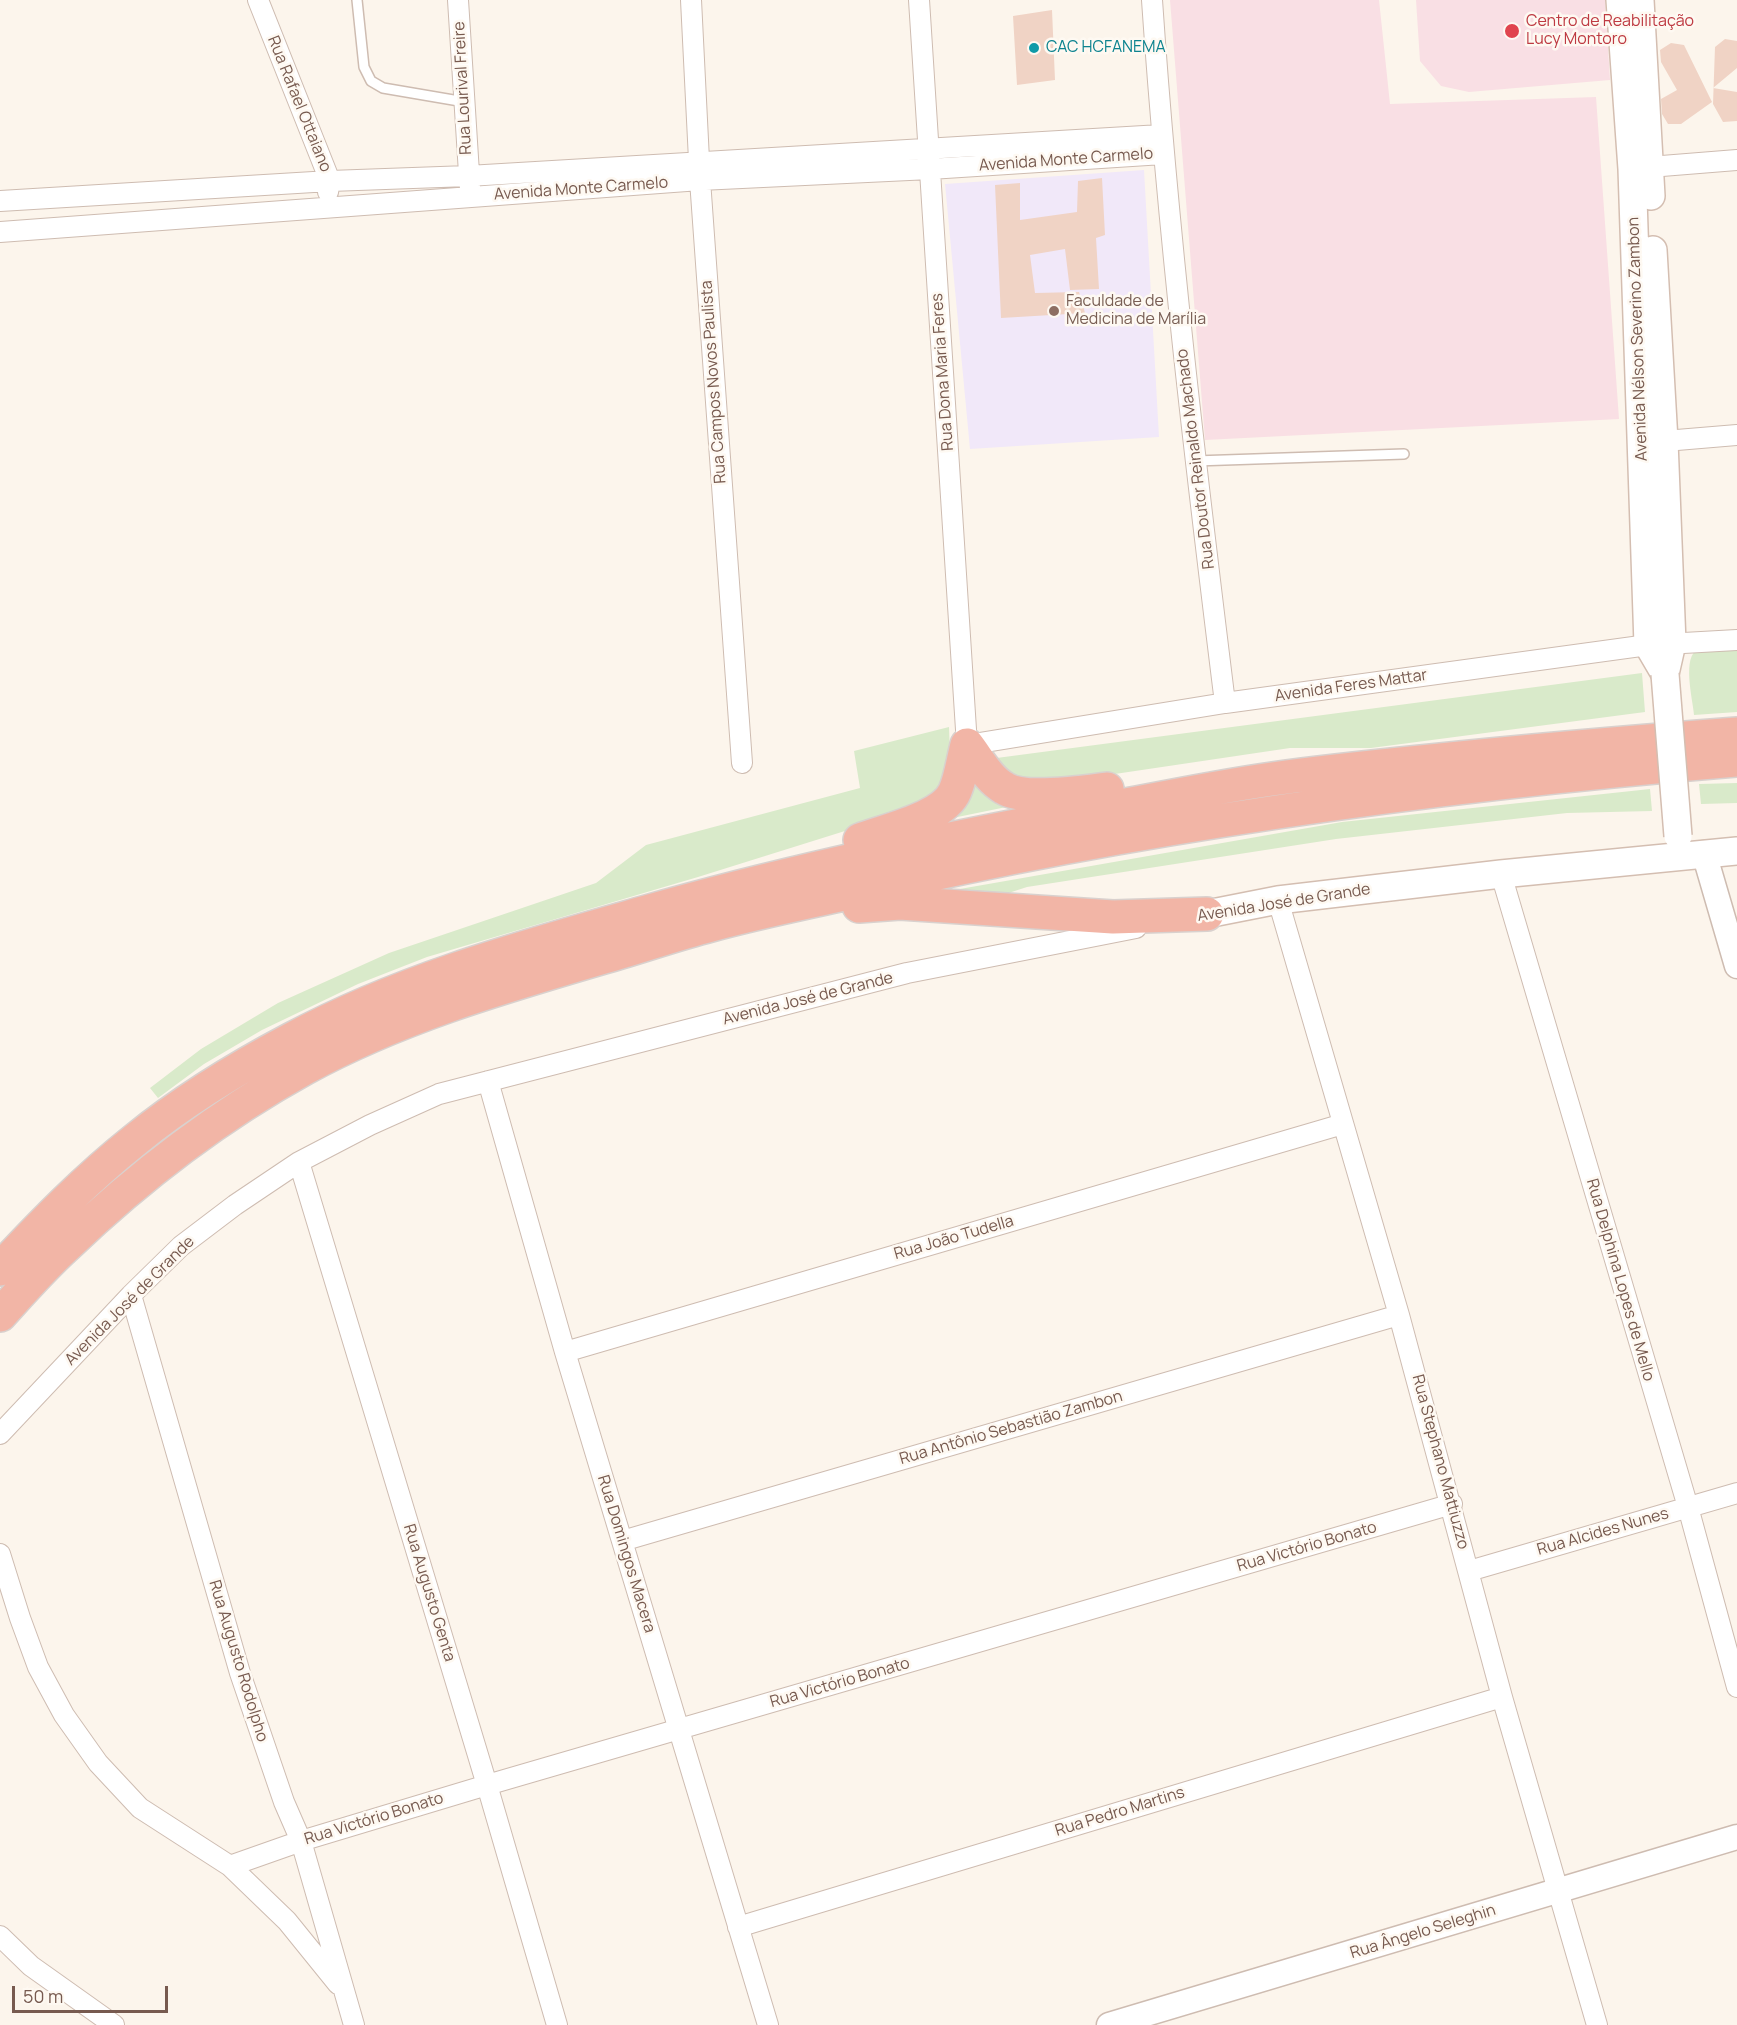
<!DOCTYPE html>
<html>
<head>
<meta charset="utf-8">
<style>
	body { margin:0 }
	#map { position:relative; width:1737px; height:2025px; overflow:hidden; background:#fcf5ec; font-family:Manrope,sans-serif }
	canvas { display:block }
	.scale { position:absolute; left:12px; top:1986px; width:156px; height:27px; box-sizing:border-box; border:3px solid #775a4f; border-top:0; padding-left:8px; font-size:18px; line-height:21px; white-space:nowrap; color:#775a4f; -webkit-text-stroke:4px #fef9f2; paint-order:stroke }
</style>
</head>
<body>
<div id="map">
<canvas width="1737" height="2025"></canvas>
<div class="scale">50 m</div>
</div>
<script>
const ctx = document.querySelector('canvas').getContext('2d');
ctx.lineJoin = 'round';
function paint(path, color) { ctx.fillStyle = color; ctx.fill(path, 'evenodd'); }
function stroke(path, color, width, dash) { ctx.strokeStyle = color; ctx.lineWidth = width; ctx.lineCap = dash ? 'butt' : 'round'; ctx.setLineDash(dash || []); ctx.stroke(path); }
function drawText(font, color, halo, rows, align = 'center') {
  ctx.font = font + ' Manrope,sans-serif'; ctx.lineWidth = 5; ctx.setLineDash([]); ctx.textBaseline = 'middle'; ctx.strokeStyle = halo; ctx.fillStyle = color; for (const [text, x, y, turn = 0] of rows) {
    ctx.save(); ctx.translate(x, y); ctx.rotate((+turn || 0) * Math.PI / 180); ctx.textAlign = isNaN(turn) ? turn : align; if (halo) ctx.strokeText(text, 0, 0); ctx.fillText(text, 0, 0); ctx.restore();
  }
}
paint(new Path2D(`
	M1144,170L1159,437L970,449L945,184Z`), '#f1e8f9');
paint(new Path2D(`
	M1170,0H1379L1390,104L1596,97L1619,419L1205,440Z
	M1416,0H1605L1610,80L1469,92L1441,86L1420,61Z`), '#f9dfe4');
paint(new Path2D(`
	M1737,646V712L1694,715C1693,700 1681,655 1699,649C1709,645 1726,647 1737,646Z
	M1642,673L1645,712L1371,748H1290L1034,786L1020,784L989,759Z
	M949,727L950,754L940,793L912,810L698,877L427,957L358,984L262,1030L204,1064L158,1098L150,1088L201,1049L278,1003L389,953L596,883L646,845L860,788L854,751Z
	M969,763L1026,803L938,821Z
	M1737,783V803L1701,804L1699,784Z
	M1650,789L1652,811L1567,813L1336,839L1027,887L993,898L937,893L1342,822Z`), '#d9eaca');
paint(new Path2D(`
	M1052,10L1055,80L1017,85L1013,16Z
	M1725,39L1737,41V68L1713,88L1737,92V121L1723,122L1713,104L1715,47Z
	M1671,43L1684,45L1712,102L1681,124H1668L1662,114L1661,99L1677,90L1661,62L1660,50Z
	M1102,178L1105,235L1096,238L1099,289L1070,290L1065,249L1030,255L1035,293L1079,292L1085,313L1001,318L995,185L1020,183V220L1077,212L1078,181Z`), '#f0d3c5');
const service = new Path2D(`
	M357,0L364,67L371,81L383,88L465,102
	M1195,461L1404,454`);
const minor = new Path2D(`
	M258,0L330,181L328,192
	M458,0L470,189
	M691,0L700,180L742,763
	M919,0L967,745L1225,703L1648,645L1737,640
	M1152,0C1168,235 1196,469 1225,703
	M1637,168L1737,160
	M0,201L330,181L468,176L1161,135
	M0,232L700,180L930,169L1163,154
	M1653,442L1737,435
	M1501,874L1688,1507L1737,1687
	M1278,900L1399,1315L1502,1697L1597,2025
	M488,1081L565,1352L768,2025
	M299,1162L487,1785L557,2025
	M131,1295L240,1673L284,1802L301,1841L354,2025
	M565,1352L1343,1124
	M0,1434L131,1295L181,1246L235,1205L299,1162L370,1125L439,1094L907,973L1136,928
	M622,1541L1399,1315
	M0,1554L20,1618L38,1667L64,1715L98,1763L140,1808L230,1866L287,1921L338,1984
	M1469,1571L1737,1493
	M230,1866L301,1841L487,1785L1452,1504
	M738,1927L1502,1697
	M0,1936L31,1966L114,2025`);
const tertiary = new Path2D(`
	M1704,853L1737,966
	M1109,2025L1737,1837`);
const secondary = new Path2D(`
	M1620,0L1632,169L1648,645L1665,674
	M1640,0L1651,196
	M1653,250L1664,441L1672,643L1665,674
	M1207,914L1278,900L1501,874L1737,851`);
const motorway = new Path2D(`
	M967,745C978,759 988,779 1004,788C1024,801 1083,792 1107,789
	M860,840C886,830 944,818 955,791C961,777 963,760 967,745
	M859,906L900,903L1113,917L1207,914
	M0,1269C43,1223 86,1179 135,1140C183,1101 237,1068 292,1039C402,980 523,947 643,913C786,872 933,841 1079,814C1144,802 1208,788 1272,779C1322,772 1371,767 1421,762C1526,751 1632,742 1737,734
	M0,1315C21,1292 42,1268 65,1247C137,1178 216,1117 305,1068C404,1014 513,984 621,952C651,943 680,933 711,925C762,911 814,901 866,889C1152,823 1444,784 1737,760`);
stroke(service, '#cebcb1', 12);
stroke(minor, '#cebcb1', 22);
stroke(tertiary, '#cebcb1', 27);
stroke(secondary, '#d4beb1', 30);
stroke(motorway, '#d9d1ce', 36);
stroke(service, '#fff', 9);
stroke(minor, '#fff', 20);
stroke(tertiary, '#fff', 24);
stroke(secondary, '#fff', 27);
stroke(motorway, '#f2b5a6', 33);
const secondaryBridge = new Path2D(`
	M1665,674L1678,836`);
stroke(secondaryBridge, '#d4beb1', 30, []);
stroke(secondaryBridge, '#fff', 27);
for (const [x, y, r, color] of [
	[1512,31,8,"#e0444e"],
	[1034,48,6,"#0f9aa8"],
	[1054,311,6,"#8d6e63"]
]) { const dot = new Path2D(); dot.arc(x, y, r, 0, 2 * Math.PI); ctx.fillStyle = color; ctx.fill(dot); stroke(dot, '#fef9f2', 2); }
drawText('16px', '#be3a42', '#fef9f2', [
	["Centro de Reabilitação",1526,22],
	["Lucy Montoro",1526,40]
], 'left');
drawText('16px', '#0d838f', '#fef9f2', [
	["CAC HCFANEMA",1046,48]
], 'left');
drawText('16px', '#775a4f', '#fef9f2', [
	["Rua Lourival Freire",463,88,-93],
	["Rua Rafael Ottaiano",299,104,68],
	["Avenida Monte Carmelo",1066,160,-4],
	["Avenida Monte Carmelo",581,189,-4],
	["Avenida Nélson Severino Zambon",1638,339,-92],
	["Rua Dona Maria Feres",943,372,-94],
	["Rua Campos Novos Paulista",714,382,-94],
	["Rua Doutor Reinaldo Machado",1196,459,-97],
	["Avenida Feres Mattar",1351,686,-8],
	["Avenida José de Grande",1284,903,-9],
	["Avenida José de Grande",808,999,-14],
	["Rua João Tudella",954,1238,-16],
	["Rua Delphina Lopes de Mello",1620,1280,74],
	["Avenida José de Grande",130,1301,-45],
	["Rua Antônio Sebastião Zambon",1011,1428,-16],
	["Rua Stephano Mattiuzzo",1440,1462,75],
	["Rua Alcides Nunes",1603,1532,-16],
	["Rua Victório Bonato",1307,1547,-16],
	["Rua Domingos Macera",626,1554,73],
	["Rua Augusto Genta",429,1593,73],
	["Rua Augusto Rodolpho",238,1661,73],
	["Rua Victório Bonato",840,1683,-16],
	["Rua Pedro Martins",1120,1812,-17],
	["Rua Victório Bonato",374,1819,-17],
	["Rua Ângelo Seleghin",1423,1932,-17]
]);
drawText('16px', '#785e54', '#fef9f2', [
	["Faculdade de",1066,302],
	["Medicina de Marília",1066,320]
], 'left');
</script>
</body>
</html>
